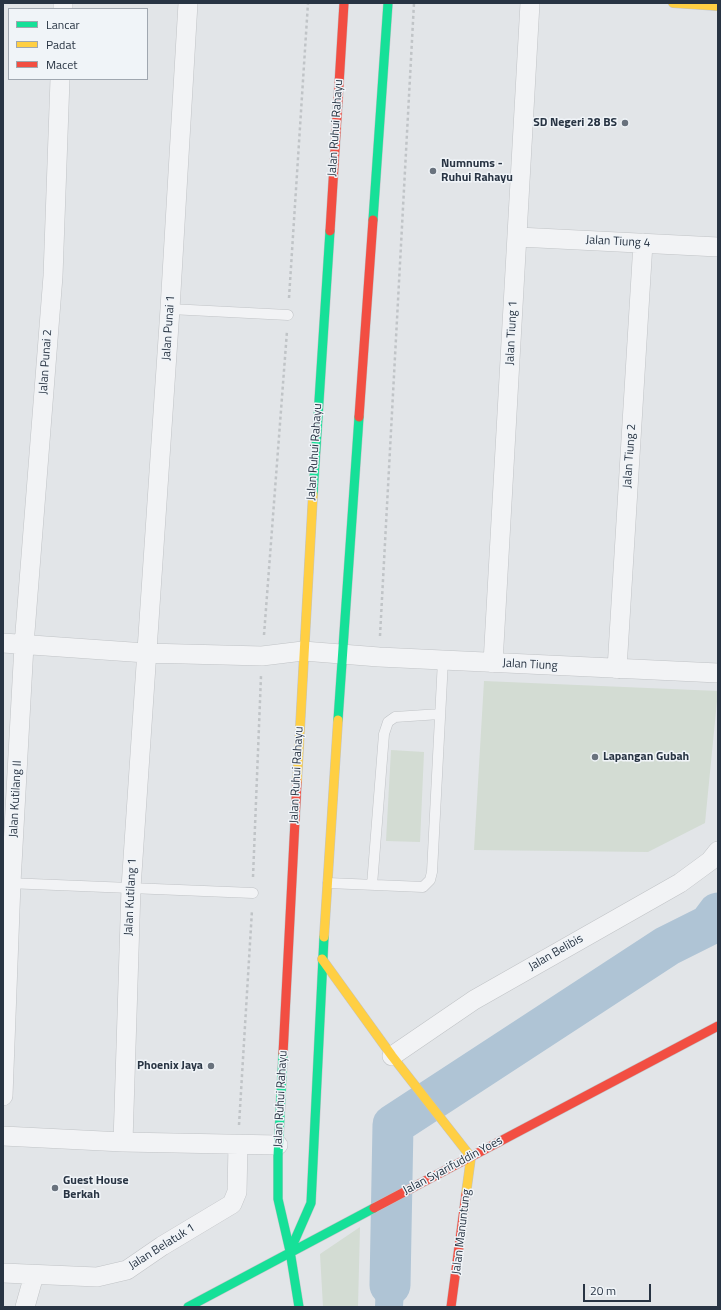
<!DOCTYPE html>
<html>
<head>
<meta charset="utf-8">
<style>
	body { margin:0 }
	#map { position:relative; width:721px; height:1310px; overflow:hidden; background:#e2e5e8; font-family:"Titillium Web",sans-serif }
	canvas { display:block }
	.frame { position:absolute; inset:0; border:4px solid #283443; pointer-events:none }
	.legend { position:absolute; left:8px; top:8px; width:140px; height:72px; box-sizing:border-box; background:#f0f4f8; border:1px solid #a0a7b0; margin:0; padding:5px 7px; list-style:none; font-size:12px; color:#283443 }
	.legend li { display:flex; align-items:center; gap:8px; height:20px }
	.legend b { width:20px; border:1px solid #a0a7b0 }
	.scale { position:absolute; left:583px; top:1284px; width:68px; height:18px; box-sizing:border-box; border:2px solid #283443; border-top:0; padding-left:5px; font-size:12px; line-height:14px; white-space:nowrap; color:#283443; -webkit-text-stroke:3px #f0f4f8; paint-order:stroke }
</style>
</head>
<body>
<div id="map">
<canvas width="721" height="1310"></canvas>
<div class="frame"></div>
<ul class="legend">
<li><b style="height:5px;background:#16e098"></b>Lancar</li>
<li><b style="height:5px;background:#ffcf43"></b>Padat</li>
<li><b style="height:5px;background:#f24e42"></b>Macet</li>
</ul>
<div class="scale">20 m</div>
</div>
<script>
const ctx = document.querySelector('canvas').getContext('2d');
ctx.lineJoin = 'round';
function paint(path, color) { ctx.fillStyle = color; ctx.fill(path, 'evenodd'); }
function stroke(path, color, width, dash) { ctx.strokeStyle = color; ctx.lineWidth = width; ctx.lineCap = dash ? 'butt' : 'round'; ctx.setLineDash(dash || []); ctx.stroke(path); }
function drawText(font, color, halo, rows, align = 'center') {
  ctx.font = font + ' "Titillium Web",sans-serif'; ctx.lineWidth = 3; ctx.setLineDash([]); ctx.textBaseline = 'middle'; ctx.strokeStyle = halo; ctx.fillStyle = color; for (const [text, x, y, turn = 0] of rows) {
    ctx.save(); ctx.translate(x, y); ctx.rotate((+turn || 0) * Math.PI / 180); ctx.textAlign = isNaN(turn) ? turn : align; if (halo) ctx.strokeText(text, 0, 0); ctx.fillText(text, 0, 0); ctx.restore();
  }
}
paint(new Path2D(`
	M484,681L718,691L705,823L648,852L474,850Z
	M391,750L424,752L420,842L386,841Z
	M360,1227L358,1307H323L320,1254Z`), '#d3dcd3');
paint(new Path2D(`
	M376,1283L404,1287L403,1307H375Z`), '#afc4d5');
stroke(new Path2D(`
	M390,1285L393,1125L667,946L709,925L718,913`), '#afc4d5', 41);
const lane = new Path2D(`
	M170,309L288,315
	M7,883L253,893
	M328,883L423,887L430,880L432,872L443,660
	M372,885L384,734L388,722L395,717L440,714`);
const street = new Path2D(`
	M63,9V3
	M518,237L718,247
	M3,643L146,653L262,656L303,651L379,657L718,673
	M493,663L530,3
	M617,669L643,243
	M392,1056L474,1000L680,883L710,861L718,851
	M3,1096L11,883L24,645L53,276L60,79
	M3,1136L123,1142L278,1145
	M123,1142L131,888L170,309L188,3
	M3,1273L97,1277L127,1270L162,1246L232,1204L237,1192L238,1145
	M25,1307L34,1275`);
const fast = new Path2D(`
	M373,220L388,3
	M313,494L330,231
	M338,720L359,417
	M283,1054L278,1156V1199L290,1251L299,1307
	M290,1251L311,1203L324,937
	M188,1307L374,1208`);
const slow = new Path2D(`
	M673,3L718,6
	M297,782L313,494
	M324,937L338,720
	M322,959L392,1056L471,1157L466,1194`);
const jam = new Path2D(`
	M330,231L344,3
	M359,417L373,220
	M283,1054L297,782
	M374,1208L718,1026
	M451,1307L466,1194`);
stroke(lane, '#c0c3c6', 11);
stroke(street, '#c0c3c6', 20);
stroke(fast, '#c0c3c6', 10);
stroke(slow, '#c0c3c6', 10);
stroke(jam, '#c0c3c6', 10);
stroke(new Path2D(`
	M289,298L308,3
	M264,635L287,331
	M380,636L414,3
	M253,877L261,676
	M239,1125L252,910`), '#c0c4c7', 2.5, [3, 3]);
stroke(lane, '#f2f3f5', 10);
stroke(street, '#f2f3f5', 19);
stroke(fast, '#16e098', 9);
stroke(slow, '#ffcf43', 9);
stroke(jam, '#f24e42', 9);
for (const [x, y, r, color] of [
	[625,123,4,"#69727d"],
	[433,171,4,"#69727d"],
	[595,757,4,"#69727d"],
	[211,1066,4,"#69727d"],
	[55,1188,4,"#69727d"]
]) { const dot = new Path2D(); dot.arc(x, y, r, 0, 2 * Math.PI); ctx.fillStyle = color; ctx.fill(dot); stroke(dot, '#f0f4f8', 1.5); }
drawText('bold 12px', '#283443', '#f0f4f8', [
	["SD Negeri 28 BS",617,123,"right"],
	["Numnums -",441,164],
	["Ruhui Rahayu",441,178],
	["Lapangan Gubah",603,757],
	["Phoenix Jaya",203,1066,"right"],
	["Guest House",63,1181],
	["Berkah",63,1195]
], 'left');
drawText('12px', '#283443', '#f0f4f8', [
	["Jalan Ruhui Rahayu",336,128,-86],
	["Jalan Tiung 4",618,242,3],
	["Jalan Punai 1",169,328,-86],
	["Jalan Tiung 1",512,333,-87],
	["Jalan Punai 2",46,362,-86],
	["Jalan Ruhui Rahayu",315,452,-86],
	["Jalan Tiung 2",630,456,-86],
	["Jalan Tiung",530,665,3],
	["Jalan Ruhui Rahayu",297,775,-87],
	["Jalan Kutilang II",16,799,-87],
	["Jalan Kutilang 1",131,897,-87],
	["Jalan Belibis",556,953,-30],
	["Jalan Ruhui Rahayu",281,1099,-87],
	["Jalan Syarifuddin Yoes",453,1166,-28],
	["Jalan Manuntung",462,1232,-83],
	["Jalan Belatuk 1",162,1247,-32]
]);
</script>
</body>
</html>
